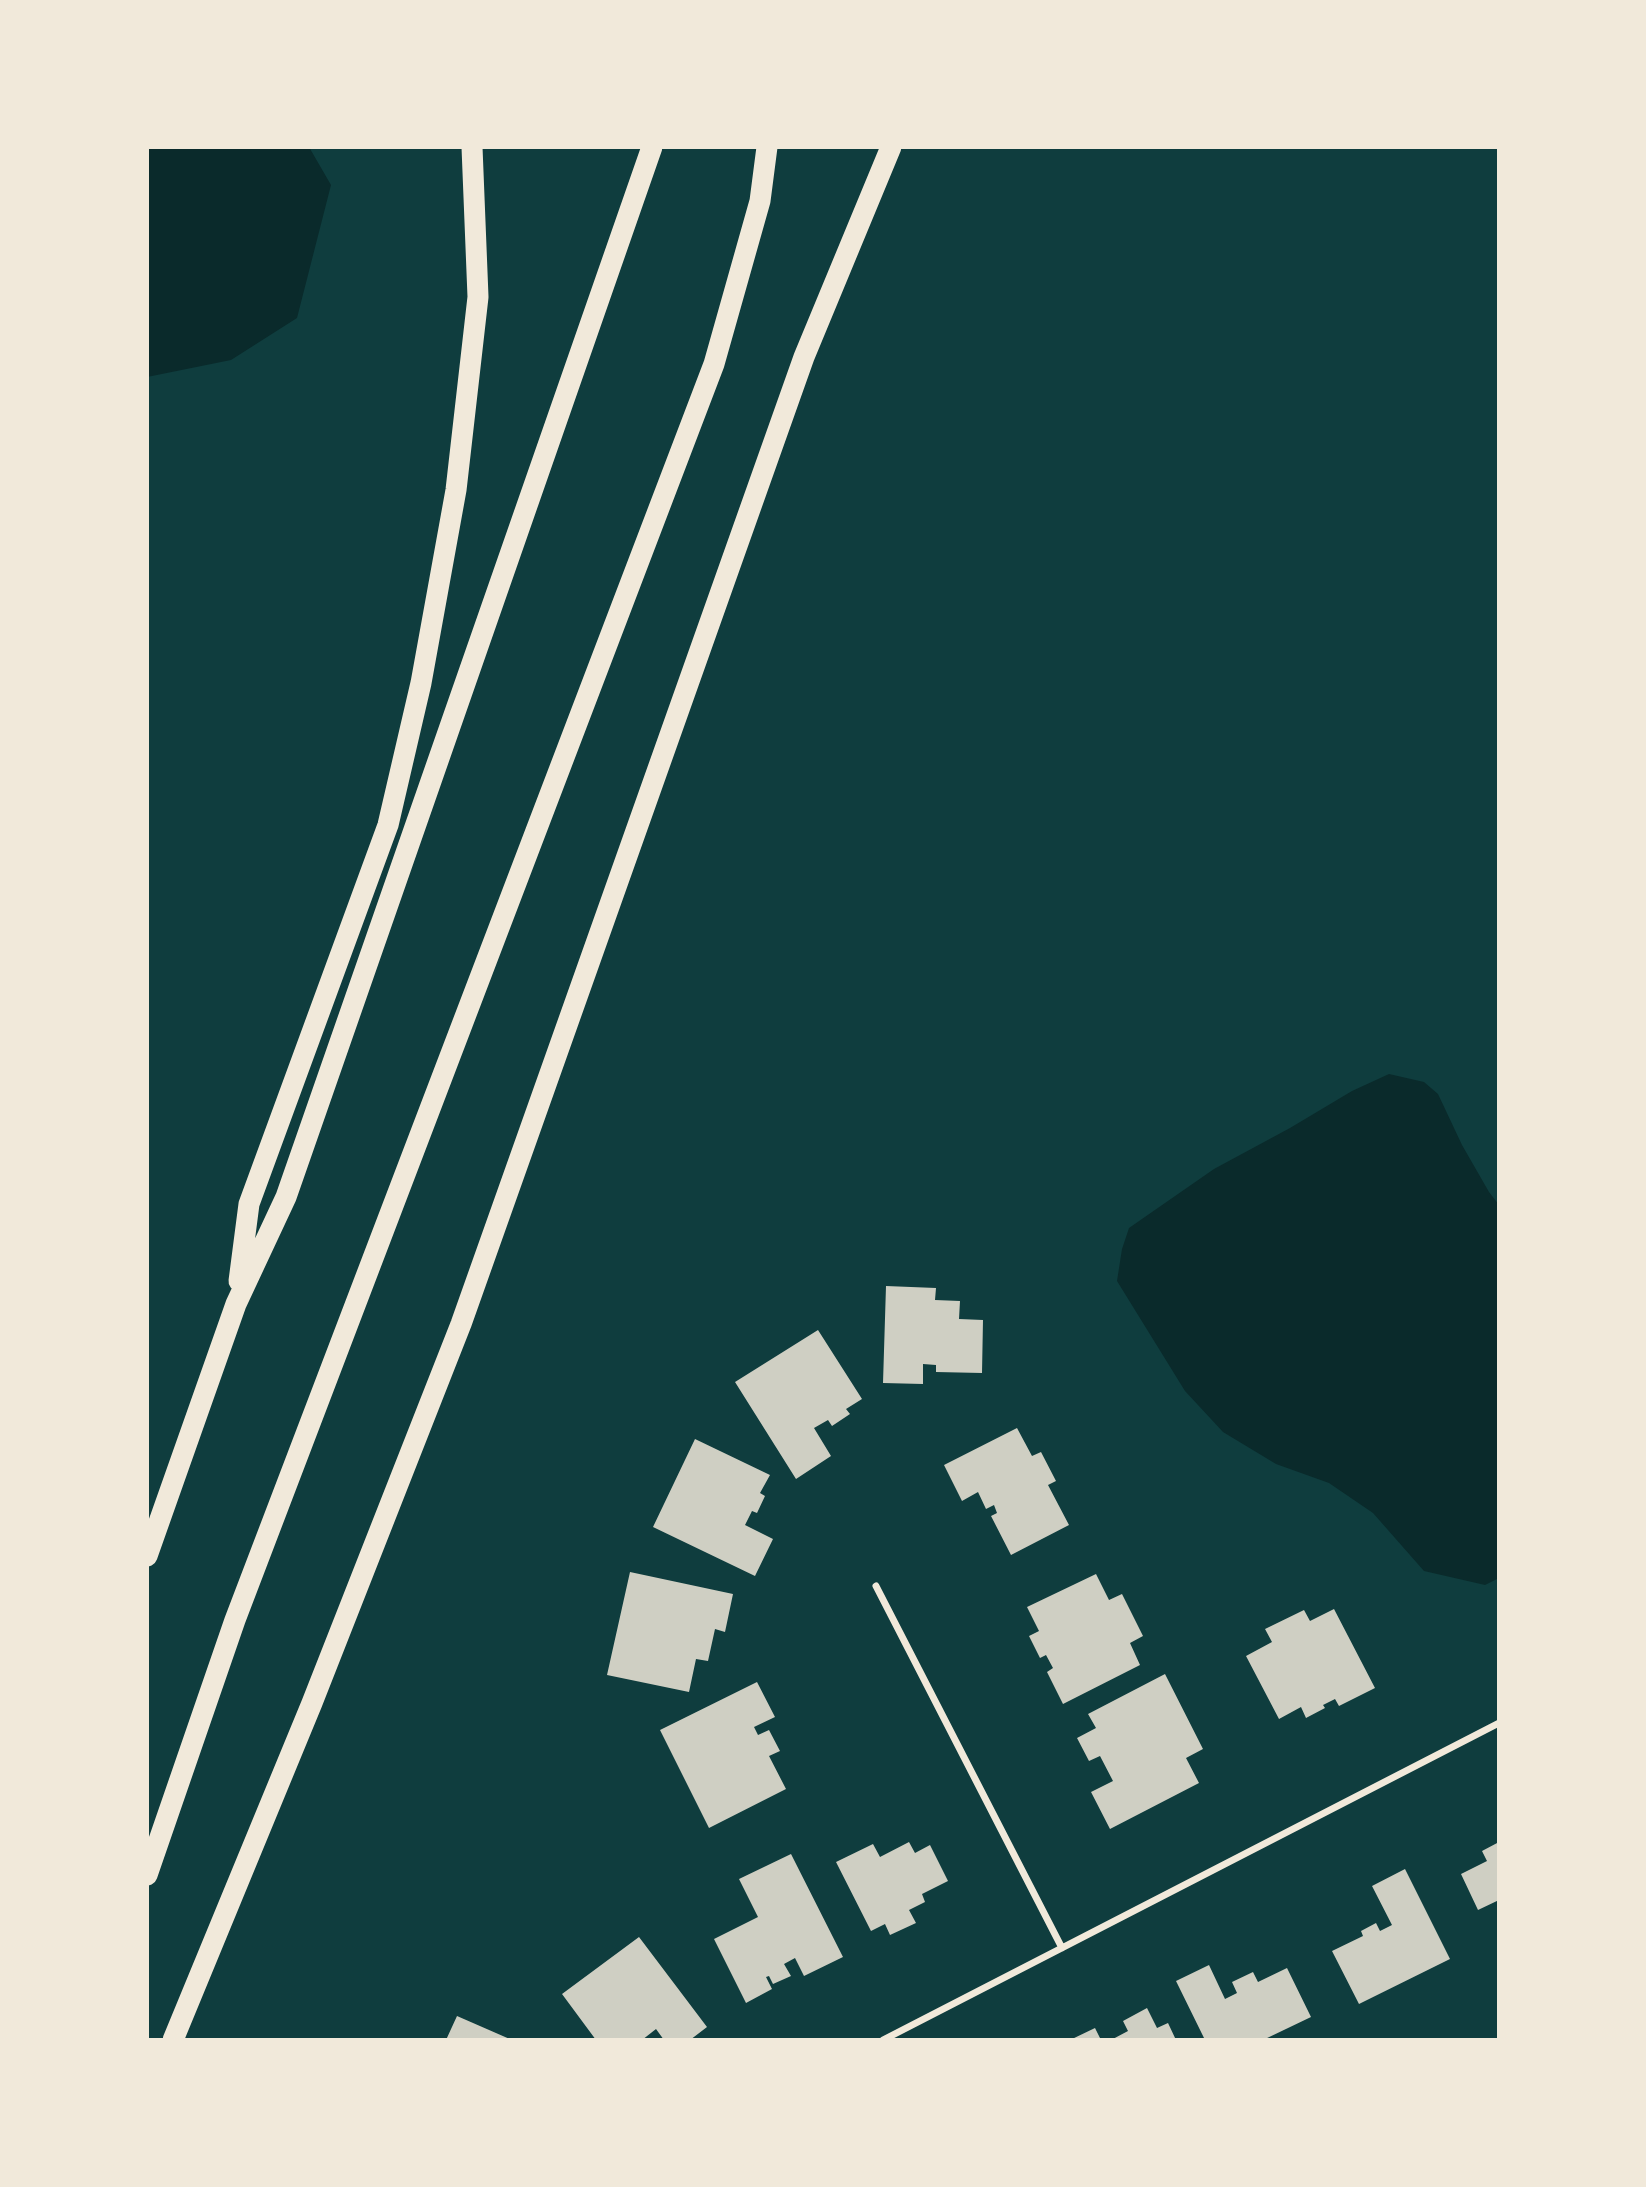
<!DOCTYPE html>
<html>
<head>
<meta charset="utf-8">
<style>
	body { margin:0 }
	#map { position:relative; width:1646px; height:2187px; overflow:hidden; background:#0f3d3e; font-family:Montserrat,sans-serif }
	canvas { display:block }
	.frame { position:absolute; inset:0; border:149px solid #f1e9da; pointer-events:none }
</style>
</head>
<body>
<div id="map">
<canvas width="1646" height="2187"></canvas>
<div class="frame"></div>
</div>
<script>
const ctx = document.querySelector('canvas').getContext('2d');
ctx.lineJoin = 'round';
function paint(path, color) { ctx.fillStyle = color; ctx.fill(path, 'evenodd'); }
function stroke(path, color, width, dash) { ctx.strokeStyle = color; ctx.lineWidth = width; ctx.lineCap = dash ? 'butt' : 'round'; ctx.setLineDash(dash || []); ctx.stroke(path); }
paint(new Path2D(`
	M147,147H309L331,185L297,318L231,360L147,377Z
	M1389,1074L1424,1082L1438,1094L1462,1145L1489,1192L1499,1205V1578L1485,1585L1424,1571L1373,1513L1329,1483L1276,1464L1223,1432L1185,1391L1117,1281L1122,1249L1129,1228L1214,1169L1290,1128L1352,1091Z`), '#0a2a2b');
paint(new Path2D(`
	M886,1286L936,1288L935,1300L960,1301L959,1319L983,1320L982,1373L936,1372V1365L923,1364V1384L883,1383Z
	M818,1330L862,1399L846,1409L850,1414L832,1426L828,1420L814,1428L831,1456L796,1479L735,1382Z
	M1017,1428L1032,1456L1041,1452L1056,1481L1048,1485L1069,1525L1011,1555L991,1516L997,1513L994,1505L986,1509L978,1492L962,1501L944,1465Z
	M695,1439L770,1475L760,1493L765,1496L757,1513L752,1511L745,1525L773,1539L755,1576L653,1527Z
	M630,1572L733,1594L725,1632L715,1629L708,1661L696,1659L689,1692L607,1675Z
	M1096,1574L1109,1600L1122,1594L1143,1636L1130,1643L1140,1665L1063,1704L1047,1672L1053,1668L1046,1655L1040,1658L1029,1636L1039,1631L1027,1607Z
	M1334,1609L1375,1688L1339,1706L1335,1699L1323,1705L1325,1708L1306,1718L1301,1707L1279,1719L1246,1656L1272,1642L1265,1629L1304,1610L1310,1621Z
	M1165,1674L1203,1749L1186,1758L1199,1783L1110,1829L1091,1792L1113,1781L1100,1756L1089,1761L1077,1738L1096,1728L1088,1714Z
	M757,1682L775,1717L754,1727L758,1735L769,1730L780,1751L769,1756L786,1789L709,1828L660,1730Z
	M909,1842L915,1853L930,1845L948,1881L922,1894L925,1902L909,1910L916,1923L890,1935L885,1924L871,1931L836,1862L873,1844L880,1857Z
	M1499,1842V1900L1478,1910L1461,1874L1487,1861L1482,1851Z
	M791,1854L843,1957L804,1976L795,1958L784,1964L791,1976L773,1984L769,1976L766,1977L772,1989L746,2003L714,1939L758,1917L739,1879Z
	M1405,1869L1450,1959L1359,2004L1332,1951L1363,1936L1361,1931L1376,1923L1380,1931L1392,1925L1372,1886Z
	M639,1937L707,2027L690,2040H664L656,2029L642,2040H596L562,1994Z
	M1209,1965L1225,1999L1237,1993L1232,1982L1253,1972L1258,1982L1287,1968L1311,2017L1263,2040H1205L1176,1981Z
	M1147,2008L1157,2028L1168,2023L1176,2040H1111L1128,2031L1123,2021Z
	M457,2016L512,2040H446Z
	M1095,2028L1101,2040H1070Z`), '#cfcfc3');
stroke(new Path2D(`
	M876,1586L1062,1948
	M883,2040L1499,1723`), '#f1e9da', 7);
stroke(new Path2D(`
	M239,1281L249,1204L388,825L421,683L456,490L478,297L472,147
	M147,1556L236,1304L286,1197L652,147
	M147,1875L235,1620L714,364L760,201L767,147
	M173,2040L312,1703L461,1324L804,357L891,147`), '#f1e9da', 21);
</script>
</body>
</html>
